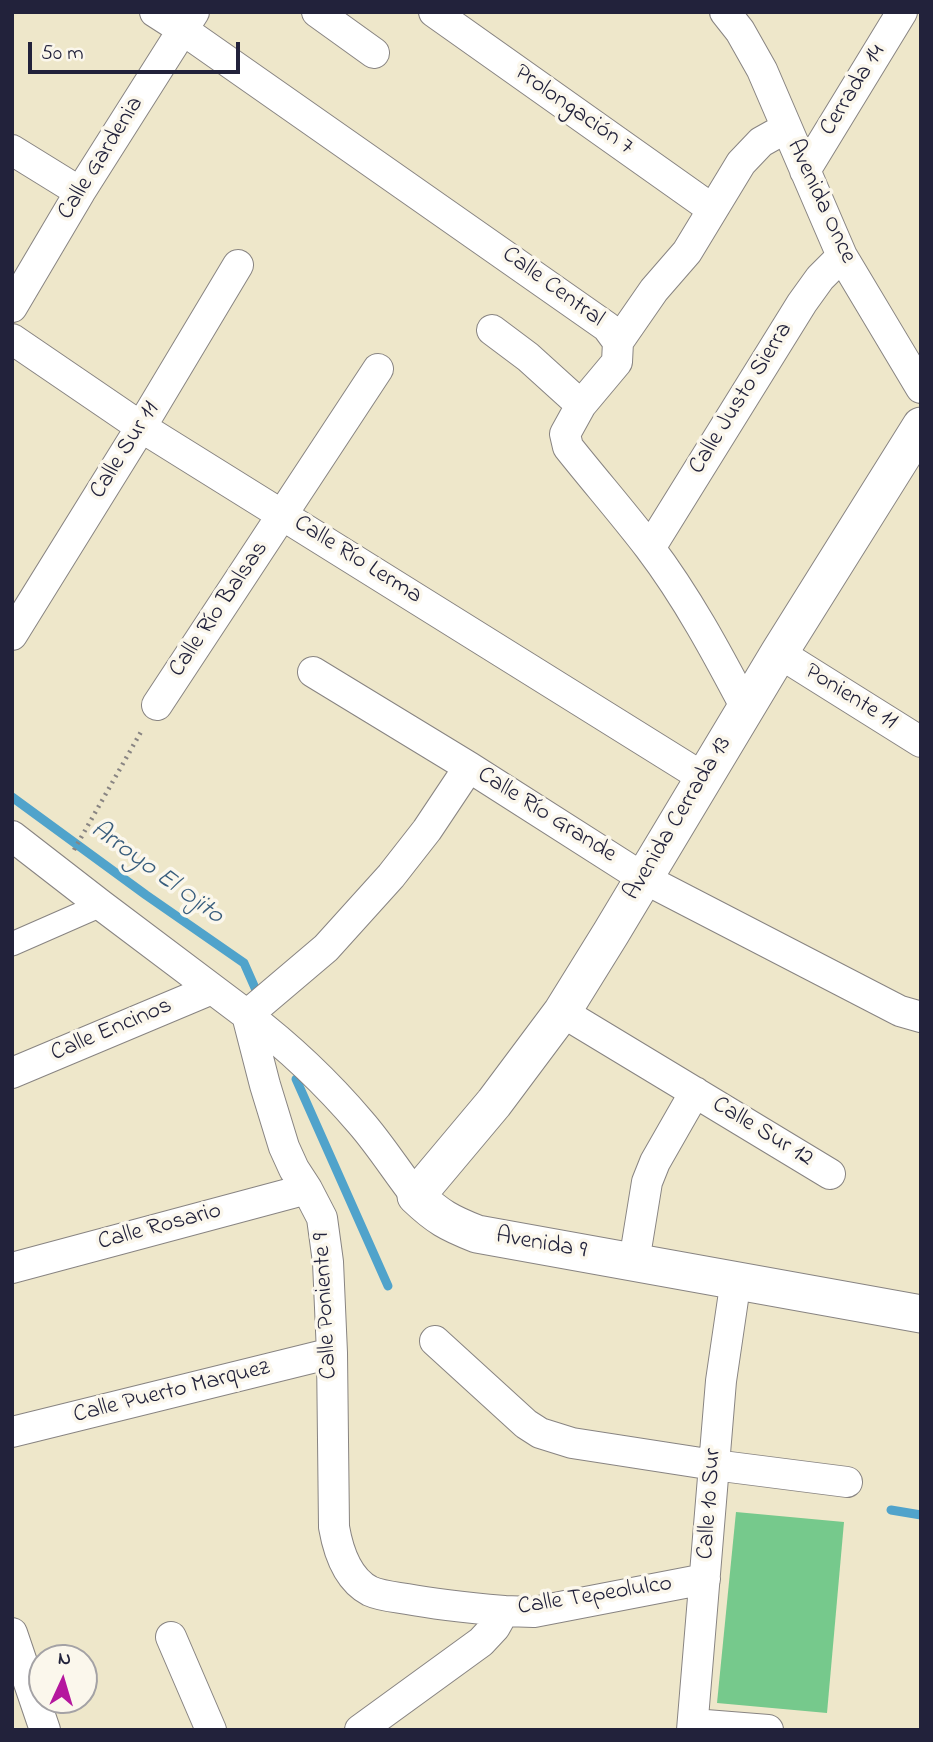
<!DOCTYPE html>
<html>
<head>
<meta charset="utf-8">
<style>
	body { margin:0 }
	#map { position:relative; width:933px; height:1742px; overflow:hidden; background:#eee7ca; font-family:"Indie Flower",sans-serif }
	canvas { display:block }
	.frame { position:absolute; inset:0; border:14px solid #22223b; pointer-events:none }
	.north { position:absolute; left:28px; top:1644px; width:70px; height:70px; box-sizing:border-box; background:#fbf7ec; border:2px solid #a4a2a5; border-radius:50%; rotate:4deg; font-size:19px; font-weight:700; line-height:28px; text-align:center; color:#22223b }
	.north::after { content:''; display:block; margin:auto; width:24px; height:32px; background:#b5179e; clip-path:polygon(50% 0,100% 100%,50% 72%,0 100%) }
	.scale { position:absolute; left:28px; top:42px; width:212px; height:32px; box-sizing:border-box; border:4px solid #22223b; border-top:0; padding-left:9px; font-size:21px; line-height:24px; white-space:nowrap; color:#22223b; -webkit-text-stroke:5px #fbf7ec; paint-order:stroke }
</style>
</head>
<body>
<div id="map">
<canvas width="933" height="1742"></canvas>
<div class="frame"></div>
<div class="north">N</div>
<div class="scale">50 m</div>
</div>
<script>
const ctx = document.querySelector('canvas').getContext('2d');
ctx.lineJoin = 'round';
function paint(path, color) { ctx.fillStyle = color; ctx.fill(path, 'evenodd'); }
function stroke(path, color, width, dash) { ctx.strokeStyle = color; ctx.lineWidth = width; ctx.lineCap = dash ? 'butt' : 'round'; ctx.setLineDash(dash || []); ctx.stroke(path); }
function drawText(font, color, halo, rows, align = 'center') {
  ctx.font = font + ' "Indie Flower",sans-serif'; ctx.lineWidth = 7; ctx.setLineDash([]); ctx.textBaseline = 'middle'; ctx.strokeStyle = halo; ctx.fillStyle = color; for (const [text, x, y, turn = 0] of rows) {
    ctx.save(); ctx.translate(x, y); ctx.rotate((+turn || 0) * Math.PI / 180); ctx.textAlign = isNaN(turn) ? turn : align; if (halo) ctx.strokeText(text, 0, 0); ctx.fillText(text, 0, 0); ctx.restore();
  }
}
paint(new Path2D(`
	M736,1512L844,1522L827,1713L717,1703Z`), '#76c98c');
stroke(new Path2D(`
	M12,797L146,895L244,963L259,997
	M296,1079L388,1286
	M891,1510L921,1515`), '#50a3cb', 9);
const pedestrian = new Path2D(`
	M12,944L101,905`);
const minor = new Path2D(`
	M155,12L183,30L607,327L618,342L617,362L581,405L565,434L568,447C595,481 623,513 649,547C687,597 717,653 746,708
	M317,12L374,53
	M434,12L712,209
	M725,12L740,31L762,70L842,256L921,388
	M12,150L80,192
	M805,171L902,12
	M12,307L80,192L194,12
	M492,330L528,357L581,405
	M12,339L141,427L704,778
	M618,342L654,290L687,252L741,163L761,142L786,128
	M650,548L802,303L820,278L842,256
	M12,635L141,427L238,265
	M779,653L921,742
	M313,672L469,767L643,878L900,1011L921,1017
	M157,705L378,369
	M12,836L101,905L247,1015L265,1085L284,1147L294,1169L307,1189L322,1218L328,1262L332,1353L334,1527C338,1550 347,1579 370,1591C381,1596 395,1597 407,1599C439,1605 471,1608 504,1611
	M562,1012L830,1174
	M12,1073L212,989
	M416,1196C397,1172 381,1146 361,1123C327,1083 289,1047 247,1015L326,948L391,876L427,830L469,767
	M634,1262L647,1182L655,1162L695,1092
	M12,1268L307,1189
	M435,1341L526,1424L540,1433L572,1443L714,1465L847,1482
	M12,1432L332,1353
	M12,1633L45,1730
	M171,1637L211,1730
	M693,1724L768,1730
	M360,1730L481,1642L495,1627L504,1611L534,1612L705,1579
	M692,1730L721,1381L736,1279`);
const tertiary = new Path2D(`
	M921,426L779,653L611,933L562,1012L494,1103L416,1196C438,1217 449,1223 477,1234L921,1314`);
stroke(pedestrian, '#888482', 25);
stroke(minor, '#888482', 32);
stroke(tertiary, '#888482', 39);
stroke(new Path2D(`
	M74,850L142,730`), '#888482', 4.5, [2, 5]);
stroke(pedestrian, '#fff', 23);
stroke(minor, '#fff', 30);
stroke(tertiary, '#fff', 37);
drawText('24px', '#22223b', '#fbf7ec', [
	["Cerrada 14",854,91,-58],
	["Prolongación 7",573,111,35],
	["Calle Gardenia",102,159,-58],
	["Avenida Once",820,202,65],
	["Calle Central",552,288,36],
	["Calle Justo Sierra",742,399,-58],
	["Calle Sur 11",126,451,-58],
	["Calle Río Lerma",357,561,32],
	["Calle Río Balsas",220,610,-56],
	["Poniente 11",850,698,32],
	["Calle Río Grande",546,816,32],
	["Avenida Cerrada 13",679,819,-59],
	["Calle Encinos",112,1031,-23],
	["Calle Sur 12",762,1133,31],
	["Calle Rosario",160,1228,-15],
	["Avenida 9",541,1245,10],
	["Calle Poniente 9",327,1306,-93],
	["Calle Puerto Marquez",172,1393,-14],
	["Calle 10 Sur",711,1504,-86],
	["Calle Tepeolulco",595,1597,-9]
]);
drawText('italic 26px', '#375c7c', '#fbf7ec', [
	["Arroyo El Ojito",156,874,36]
]);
</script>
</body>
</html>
